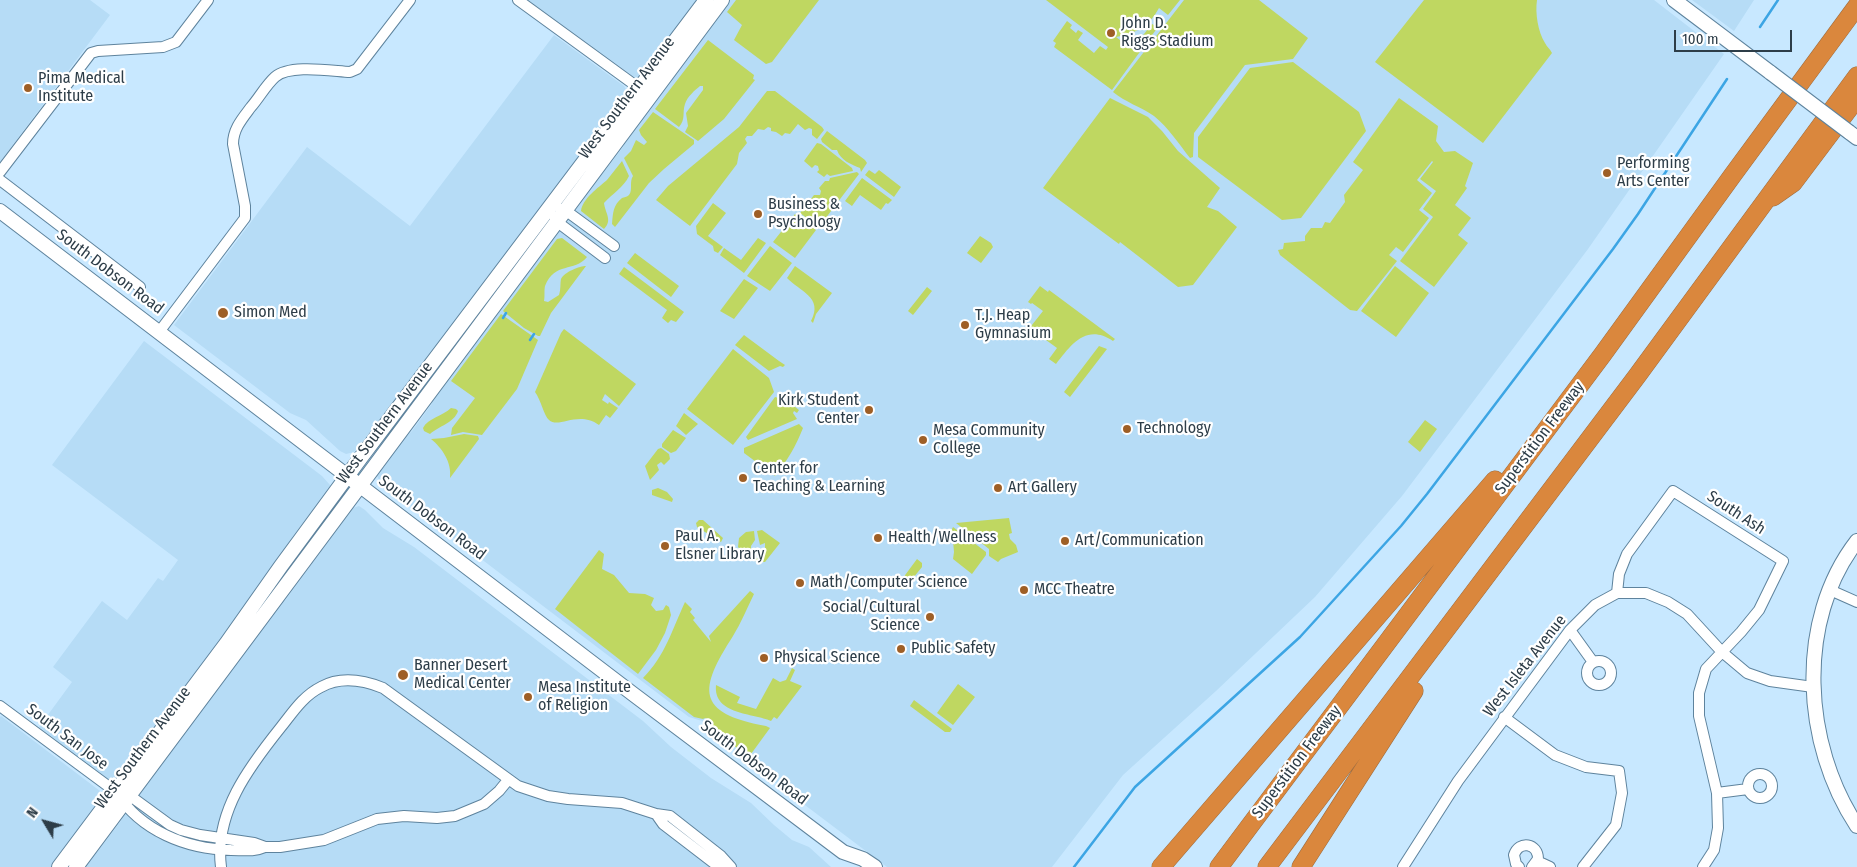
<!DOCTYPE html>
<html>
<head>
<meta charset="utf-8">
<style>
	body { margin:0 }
	#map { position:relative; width:1857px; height:867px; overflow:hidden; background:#c8e8ff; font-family:"Fira Sans Condensed",sans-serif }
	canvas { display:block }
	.north { position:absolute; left:20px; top:797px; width:50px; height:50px; -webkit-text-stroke:4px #fff; paint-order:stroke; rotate:307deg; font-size:14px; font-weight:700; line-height:20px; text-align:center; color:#2d3d48 }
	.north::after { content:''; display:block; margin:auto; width:18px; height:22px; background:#2d3d48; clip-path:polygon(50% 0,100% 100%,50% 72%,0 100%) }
	.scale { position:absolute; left:1674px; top:30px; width:118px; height:22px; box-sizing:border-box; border:2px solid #2d3d48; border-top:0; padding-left:6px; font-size:15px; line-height:18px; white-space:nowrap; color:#2d3d48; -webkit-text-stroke:4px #fff; paint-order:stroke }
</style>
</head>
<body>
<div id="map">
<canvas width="1857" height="867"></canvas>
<div class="north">N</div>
<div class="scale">100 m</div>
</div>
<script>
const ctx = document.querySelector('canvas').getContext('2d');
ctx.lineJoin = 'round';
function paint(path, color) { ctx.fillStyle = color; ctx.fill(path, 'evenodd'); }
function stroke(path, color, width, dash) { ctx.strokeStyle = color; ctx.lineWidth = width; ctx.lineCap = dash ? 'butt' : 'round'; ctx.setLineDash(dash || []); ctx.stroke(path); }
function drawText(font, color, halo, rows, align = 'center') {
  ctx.font = font + ' "Fira Sans Condensed",sans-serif'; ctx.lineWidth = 4.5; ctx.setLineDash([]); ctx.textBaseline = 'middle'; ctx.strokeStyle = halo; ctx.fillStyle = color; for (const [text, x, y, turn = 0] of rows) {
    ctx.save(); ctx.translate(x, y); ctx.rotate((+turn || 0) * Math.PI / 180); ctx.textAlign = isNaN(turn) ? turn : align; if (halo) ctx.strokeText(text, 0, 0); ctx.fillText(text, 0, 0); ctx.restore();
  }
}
paint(new Path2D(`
	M0,0H90L110,15L0,162Z
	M528,0H701L640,79L633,76Z
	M726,0H1654L1724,54L1588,249L1402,496L1315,597L1216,691L1123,775L1052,867H887L736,753L722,737L708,726L702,721L689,717L380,482L376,474L393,448L412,431L431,405L438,388L585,189L603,173L623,147L630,128Z
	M1692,0H1754L1734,31Z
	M554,35L624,86L628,92L423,370L394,401L354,452L346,454L340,451L306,420L290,413L174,325L307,147L410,226Z
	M144,341L322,476L330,485L331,489L327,497L308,516L293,536L285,554L117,781H114L108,779L39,727L72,682L53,667L102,601L127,620L158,578L163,581L178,560L52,465Z
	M359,506L365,510L383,528L414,547L643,721L671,747L711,778L751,803L774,825L792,840L809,847L831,867H83L98,851L120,822L143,784L259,627L286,599L350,512L353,508Z
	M1,716L104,794L106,797L54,867H0V717Z`), '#b6dcf6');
paint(new Path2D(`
	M736,0H819L772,62L766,64L734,40L742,25L727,12Z
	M1046,0H1180L1168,15L1159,8C1150,25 1136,34 1116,37L1132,49L1152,24L1158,27L1112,90L1054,47L1056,43L1053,41L1067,21L1072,25L1070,28L1076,33L1078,30L1083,33L1078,40L1094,53L1100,46L1106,50L1108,47Z
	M1184,0H1259L1308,38L1293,59L1245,65L1194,133L1193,157L1190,158C1179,144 1168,127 1154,116C1141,107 1125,102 1113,92Z
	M1424,0H1537C1535,13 1538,32 1545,43C1547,47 1550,49 1552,53L1483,143L1375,62Z
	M708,40L754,75L753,79L755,80L724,119L698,141L685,132L688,126L686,113L703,90V86H700C695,90 687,97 685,104C682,113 686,119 679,127L655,109Z
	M1293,62L1359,112L1366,131L1301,218L1282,220L1198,157V137L1250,68Z
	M767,91H775L822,127L824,130L817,139L812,135V129L809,128L805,130L798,124L790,134L785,133L782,136L776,132L771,131V128L768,127L764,130L758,129L752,136H747L745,139L747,143L739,153L737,164L690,226L656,200L668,186L739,127Z
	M1110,98L1148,117L1162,131L1178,151L1220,188L1207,207L1218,211L1237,227L1193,285L1178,287L1120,242L1119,244L1043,188Z
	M1399,98L1438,126L1436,141L1444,152L1455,151L1473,163L1465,186L1467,188L1455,205L1471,218L1458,235L1468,243L1434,287L1400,261L1433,217L1423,209L1436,191L1420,179L1433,162L1432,161L1417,180L1432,193L1419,210L1429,218L1403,252L1396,247L1389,255L1397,261L1357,311L1350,310L1280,255L1278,250L1283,249L1284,243L1305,241V236L1311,228H1322L1325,222L1330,223L1345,202L1344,195L1363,170L1353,162Z
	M653,112L694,140V144L664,169L649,183L615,227L612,224C613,213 613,205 622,198C624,197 627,197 629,195C633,190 629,182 633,176L624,158L631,151L636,140L644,145L647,142L641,135L639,130Z
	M827,131L865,160L867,163L861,172L860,168C852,165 840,160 837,150H832L822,142L821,139Z
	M817,143L821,144L852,168L853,171L830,176L827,174L824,177L817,172L819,170L818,166L815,165L812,168L804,161Z
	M622,161L629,176C624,187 612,194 604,203C605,213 613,220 604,229L581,211C583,198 598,188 607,180C612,174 617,167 622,161Z
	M869,170L875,174L879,170L901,187L894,197L865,175Z
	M857,172L859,174L819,227L800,213L814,195H820L821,191L819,188L825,181H829L830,178Z
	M862,178L892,200L888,204L886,203L881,210L860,195L852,206L845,201Z
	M713,203L726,213L708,236L723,247L718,253L714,251L713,246L697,234L696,226Z
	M795,214L816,230L795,258L773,242Z
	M980,236L991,243L993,247L981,263L967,253Z
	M562,238L587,257C574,273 555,261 545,286C544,290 545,297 544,301L548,302L559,295C561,289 560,284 561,279C564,272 580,266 586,266L551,313L540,336H538L524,328L503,311L557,239Z
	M758,238L766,243L744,273L720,255L724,248L741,260Z
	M770,246L792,263L770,291L747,276Z
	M635,253L679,286L671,297L627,263Z
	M795,266L832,293L816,314L813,323L811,321C824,297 799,291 787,278Z
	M1395,266L1429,293L1396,337L1361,311Z
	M624,267L684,312L676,322L671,320L668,323L662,318L667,310L619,274Z
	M744,279L758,288L734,319L720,311Z
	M1040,286L1048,292L1049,290L1115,339L1113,341C1086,323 1071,345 1056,364L1049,359L1057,348L1046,340L1049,336L1045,333L1040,339L1028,330L1043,311L1032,303L1031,304L1028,302Z
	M927,287L932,291L913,315L908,311Z
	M501,314L538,340L517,389L482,435L463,432L451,435L452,428L475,398L451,381Z
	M564,329L636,384L619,406L605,394L602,400L608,404L609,402L618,408L610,418L606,415L599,425C578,410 559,429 549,420C544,416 541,400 535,392L561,333Z
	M744,335L779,361L785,365L783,367L780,366L769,371L735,345Z
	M1099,346L1107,349L1070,397L1064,392Z
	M733,349L769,378L774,392L733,445L687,409Z
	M775,397L786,400L799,410L797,413L794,411L793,413L797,419L748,440L746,437Z
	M451,408L456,409L458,411C454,423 439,426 430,434L424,431L423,428C428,418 443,416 451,408Z
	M684,413L698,424L686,435L676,426Z
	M1425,420L1437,429L1420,452L1408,442Z
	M799,424L803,428C796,446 787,461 775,476L744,453V448Z
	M673,430L686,438L676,451L671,453L662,447V444Z
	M464,434L478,436L479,439L450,478C452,462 442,448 431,439L444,438Z
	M661,448L669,454L670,459L664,465L661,462L657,465L659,470L650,480L645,466L658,449Z
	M658,488L667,492L673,499L672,502L652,495V490Z
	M1009,518L1012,533L1009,534L1010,539L1016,545L1018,552L1001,559L998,562L989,556V549L956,523Z
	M699,520H703L723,538L721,542L697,527L696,523Z
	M953,527L986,552V555L972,574L953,559L954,552L952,529Z
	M762,530L780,543L765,562L754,561L745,555L751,552L754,554V557L759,559L765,554V543L760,545L757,531Z
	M754,531L755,540L751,546V549L744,553L738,547L739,538L746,532Z
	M599,550L604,554L602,569L614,575L629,593L645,594L654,598L651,605L656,611L663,610L666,605L669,607L671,615L665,633L656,650L638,674L555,609Z
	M917,559L922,563V567L905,588L901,589L897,586Z
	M750,591L754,594C747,608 741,623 733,636C699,689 695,713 766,726L770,728L751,754L745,755L709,724L710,722L705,718L703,719L694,717L643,678C665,656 672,630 685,602L692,609L690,612L695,618L693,620L711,642L709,636Z
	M792,668L795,670L790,681L802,686L777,719L774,717L771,721C754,713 713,715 716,685L740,697L737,703L756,709L773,678L780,682L786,680Z
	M958,684L975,697L953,725L937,713Z
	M914,700L952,729L950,732H945L910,706Z`), '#bfd761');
stroke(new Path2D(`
	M1760,27L1778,0
	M503,318L506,313
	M530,340L534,334
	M1074,867L1135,787L1300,637L1401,526L1427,494L1613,249L1638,214L1727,79`), '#3ca5e4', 2.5);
const street = new Path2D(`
	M518,0L643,91
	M0,172L91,53L98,51L163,47L176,42L208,0
	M0,180L140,287
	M560,209L565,210L614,246
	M554,216L556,221L605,258
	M159,332L245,218V206L233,144C233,129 242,119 251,107C259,98 266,85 275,77C290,64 331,71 350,72L357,69L410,0
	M1830,590L1857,602
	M1617,593H1646L1668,602L1687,614L1722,652L1747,673L1770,681L1813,687
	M1570,630L1593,662
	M1587 673a12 12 0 1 1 24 0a12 12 0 1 1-24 0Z
	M0,706L116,792C141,831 186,849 231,850C243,850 254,852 265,847
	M1504,717L1555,755L1586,767L1619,771L1622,793L1616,825L1583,867
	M1748 786a12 12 0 1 1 24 0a12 12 0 1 1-24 0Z
	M1717,793L1748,789
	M125,794L129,795L170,825L181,830L200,835L254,843L265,847H280L324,840L377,819L404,816L437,818L455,816L484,804L499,791L508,780
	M656,814L663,824L719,867
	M1537,861L1550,867
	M221,867C214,813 249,767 281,727C293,712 303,696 321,687C341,676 363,680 383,688L518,786L548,796L568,799L622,803L656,814L670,816L721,856L731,867
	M1403,867L1458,781L1570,630L1595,605L1617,593L1619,574L1627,554L1673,491L1783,561L1759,610L1741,632L1706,669L1699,693V716L1717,793L1718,828L1714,850L1703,867
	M1519,867L1516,864L1514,855C1519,840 1538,843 1538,859L1532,867`);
const secondary = new Path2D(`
	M1674,0L1771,73
	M1849,132L1857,138
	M0,211L633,694L843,852L863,859L875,867
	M1857,541C1795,621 1803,745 1857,826
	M59,867L226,644L281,566L362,456L706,0
	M76,867L722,0`);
const highway = new Path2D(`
	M1773,197L1793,183L1857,98
	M1161,867L1495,480
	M1219,867L1603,354L1732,176L1857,6
	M1267,867L1637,376L1857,76
	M1301,867L1414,691`);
stroke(street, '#5e839d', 12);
stroke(secondary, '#5e839d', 16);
stroke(highway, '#9d6d41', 19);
stroke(street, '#fff', 10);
stroke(secondary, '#fff', 14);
stroke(highway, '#da873d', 18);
const secondaryBridge = new Path2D(`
	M1771,73L1849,132`);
stroke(secondaryBridge, '#5e839d', 16, []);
stroke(secondaryBridge, '#fff', 14);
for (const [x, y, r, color] of [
	[1111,33,5,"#9e5f26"],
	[28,88,5,"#9e5f26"],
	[1607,173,5,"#9e5f26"],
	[758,214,5,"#9e5f26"],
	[223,313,6,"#9e5f26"],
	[965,325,5,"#9e5f26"],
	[869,410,5,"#9e5f26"],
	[1127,429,5,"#9e5f26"],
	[923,440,5,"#9e5f26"],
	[743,478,5,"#9e5f26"],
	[998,488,5,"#9e5f26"],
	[878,538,5,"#9e5f26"],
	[1065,541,5,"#9e5f26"],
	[665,546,5,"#9e5f26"],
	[800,583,5,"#9e5f26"],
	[1024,590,5,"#9e5f26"],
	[930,617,5,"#9e5f26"],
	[901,649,5,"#9e5f26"],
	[764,658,5,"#9e5f26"],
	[403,675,6,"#9e5f26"],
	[528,697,5,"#9e5f26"]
]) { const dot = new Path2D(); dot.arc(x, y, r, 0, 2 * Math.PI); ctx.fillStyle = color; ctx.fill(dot); stroke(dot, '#fff', 2); }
drawText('16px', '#2d3d48', '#fff', [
	["John D.",1121,24],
	["Riggs Stadium",1121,42],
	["Pima Medical",38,79],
	["Institute",38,97],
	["Performing",1617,164],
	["Arts Center",1617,182],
	["Business &",768,205],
	["Psychology",768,223],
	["Simon Med",234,313],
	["T.J. Heap",975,316],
	["Gymnasium",975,334],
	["Kirk Student",859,401,"right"],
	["Center",859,419,"right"],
	["Technology",1137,429],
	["Mesa Community",933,431],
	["College",933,449],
	["Center for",753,469],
	["Teaching & Learning",753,487],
	["Art Gallery",1008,488],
	["Paul A.",675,537],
	["Elsner Library",675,555],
	["Health/Wellness",888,538],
	["Art/Communication",1075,541],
	["Math/Computer Science",810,583],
	["MCC Theatre",1034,590],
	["Social/Cultural",920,608,"right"],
	["Science",920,626,"right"],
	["Public Safety",911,649],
	["Physical Science",774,658],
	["Banner Desert",414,666],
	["Medical Center",414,684],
	["Mesa Institute",538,688],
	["of Religion",538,706]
], 'left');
drawText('16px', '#2d3d48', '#fff', [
	["West Southern Avenue",627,98,-53],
	["South Dobson Road",110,272,37],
	["West Southern Avenue",385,423,-53],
	["Superstition Freeway",1540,438,-53],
	["South Ash",1736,513,33],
	["South Dobson Road",432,518,37],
	["West Isleta Avenue",1525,666,-52],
	["South San Jose",67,737,37],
	["West Southern Avenue",143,748,-53],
	["Superstition Freeway",1297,762,-53],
	["South Dobson Road",754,763,37]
]);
</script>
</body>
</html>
